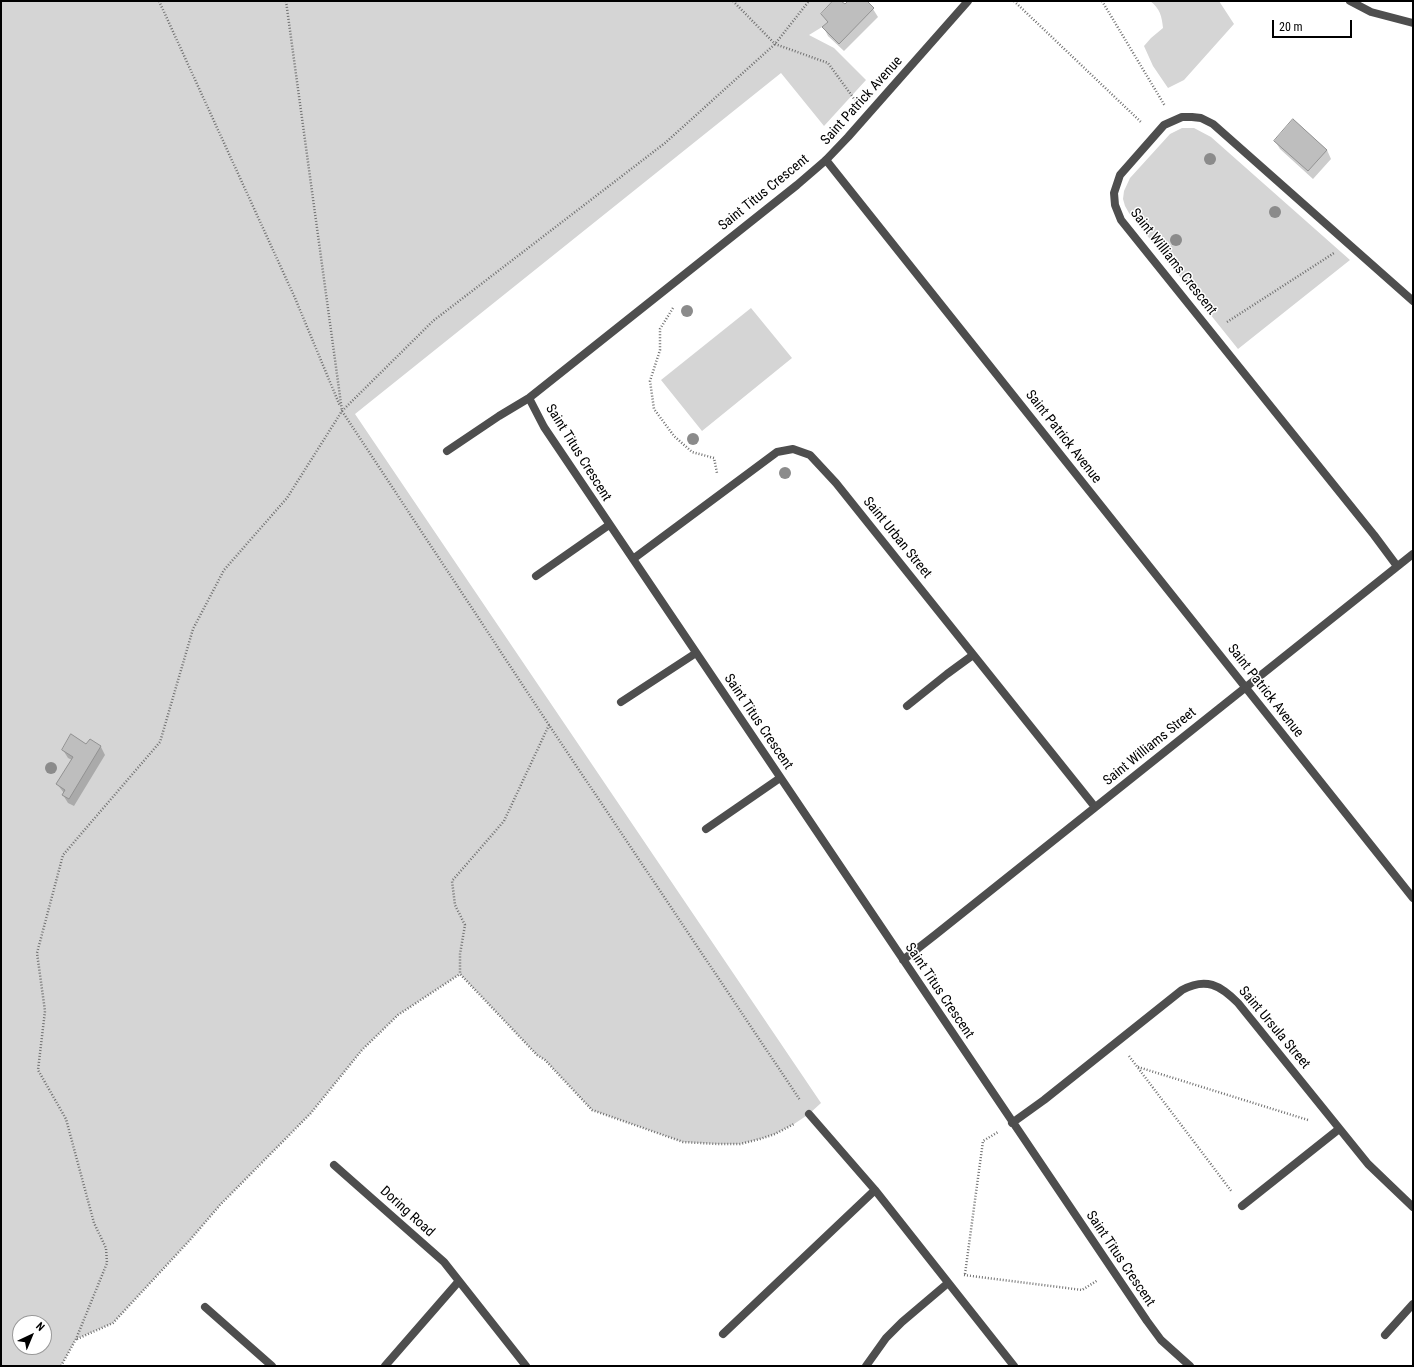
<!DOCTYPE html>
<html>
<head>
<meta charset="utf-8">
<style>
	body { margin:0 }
	#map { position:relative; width:1414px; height:1367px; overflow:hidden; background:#fff; font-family:"Roboto Condensed",sans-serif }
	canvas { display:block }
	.frame { position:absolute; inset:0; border:2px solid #000; pointer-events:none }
	.north { position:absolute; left:12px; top:1315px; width:40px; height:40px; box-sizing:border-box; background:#fff; border:1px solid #999; border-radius:50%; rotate:44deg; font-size:11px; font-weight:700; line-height:16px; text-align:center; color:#000 }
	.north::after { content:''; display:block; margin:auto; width:14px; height:18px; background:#000; clip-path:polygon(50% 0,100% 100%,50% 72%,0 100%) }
	.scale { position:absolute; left:1272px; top:20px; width:80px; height:18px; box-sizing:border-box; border:2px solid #000; border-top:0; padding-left:5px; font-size:12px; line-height:14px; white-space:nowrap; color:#000; -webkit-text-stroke:3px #fff; paint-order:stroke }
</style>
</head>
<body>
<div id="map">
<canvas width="1414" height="1367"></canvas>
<div class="frame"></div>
<div class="north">N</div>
<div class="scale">20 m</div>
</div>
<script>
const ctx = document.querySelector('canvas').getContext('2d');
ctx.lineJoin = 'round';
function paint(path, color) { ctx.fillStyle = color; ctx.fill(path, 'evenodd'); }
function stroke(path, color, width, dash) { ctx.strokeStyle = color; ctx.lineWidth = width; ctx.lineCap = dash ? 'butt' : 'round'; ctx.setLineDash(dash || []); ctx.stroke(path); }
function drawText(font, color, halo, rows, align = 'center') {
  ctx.font = font + ' "Roboto Condensed",sans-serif'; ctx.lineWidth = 3; ctx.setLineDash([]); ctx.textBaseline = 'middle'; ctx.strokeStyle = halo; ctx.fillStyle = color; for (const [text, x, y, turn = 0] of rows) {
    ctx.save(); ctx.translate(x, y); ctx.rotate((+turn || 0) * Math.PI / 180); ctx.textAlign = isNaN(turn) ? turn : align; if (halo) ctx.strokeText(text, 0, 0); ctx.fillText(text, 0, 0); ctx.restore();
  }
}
paint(new Path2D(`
	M1,1H833L821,14L828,22L822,27L809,35L834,48L866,80L824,126L781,73L355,414L821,1103L809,1114L794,1124L775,1134L760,1139L740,1144H718L683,1142L592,1110L545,1060L537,1055L460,974L398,1015L362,1050L311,1113L220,1205L190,1240L113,1323L76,1339L61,1366H1ZM20,1323H44V1347H20Z
	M1150,1H1219L1234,24L1184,80L1168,88L1153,66L1144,46L1151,38L1163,28C1162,17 1160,8 1150,1Z
	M1182,128H1194L1211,137L1350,260L1238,349L1129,213L1125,206L1123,199L1124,191L1130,178L1170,134Z
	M751,308L792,358L702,431L661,380Z`), '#d5d5d5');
paint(new Path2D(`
	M835,1H840L845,6L849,1H866L873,9L878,17L844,51L828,36L824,28L828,23L822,14Z
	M1294,120L1327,150L1331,159L1313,179L1280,149L1275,141Z
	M90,740L101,747L105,755L74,806L68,803L63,795L64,793L57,784L72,760L68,758L63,750L87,745Z`), '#0003');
const building = new Path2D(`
	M833,1H841L845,4L848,1H867L874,8L839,44L822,27L828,22L821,14Z
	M1293,119L1327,150L1308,171L1274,141Z
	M71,734L86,744L90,739L101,746L69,799L62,795L65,790L56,784L73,757L62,750Z`);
paint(building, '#bebebe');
stroke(building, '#929292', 1);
stroke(new Path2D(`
	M159,1L295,298L340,406
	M286,1L342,411L549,725L800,1100
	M733,1L775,44L828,63L855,100
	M1014,1L1142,123
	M1102,1L1165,106
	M673,308L660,329V350L650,381L654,409L674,436L692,452L714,458L717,473
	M1227,322L1334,253
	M549,725L504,821L452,881L455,905L465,925L460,954V974L537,1055L545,1060L592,1110L683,1142L718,1144H740L760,1139L775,1134L794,1124
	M1129,1056L1232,1192
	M1138,1067L1308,1120
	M965,1274L983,1141L998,1132
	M964,1275L1082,1290L1098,1280
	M77,1339L113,1323L190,1240L220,1205L311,1113L362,1050L398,1015L460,974
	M61,1366L76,1339L107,1263L106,1248L94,1223L66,1119L38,1070L45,1011L37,953L63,855L160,742L193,629L224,570L287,498L342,411L433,321L665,143L775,44L809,1`), '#707070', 2.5, [1, 2]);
stroke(new Path2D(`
	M1350,1L1371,12L1413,23
	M529,398L544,427L1147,1321L1161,1340L1190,1366
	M447,451L499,416L529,398L797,185L826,160
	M633,559L777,452L793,449L810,455L836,483L1095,807
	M1397,566L1374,535L1121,220L1115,205L1114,193L1120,175L1164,125L1182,117H1192L1201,118L1213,124L1413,301
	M536,576L609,525
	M621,702L696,653
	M907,706L947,674L973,655
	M706,829L780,778
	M903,960L935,935L1413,554
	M809,1114L875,1190L1014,1366
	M1012,1123L1044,1100L1182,990C1206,977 1220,985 1238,1003L1368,1164L1413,1207
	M334,1165L444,1262L526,1366
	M1242,1206L1339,1129
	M205,1307L272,1366
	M723,1334L875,1190
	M1385,1335L1413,1304
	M385,1366L459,1281
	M866,1366L886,1338L902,1322L948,1283`), '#4e4e4e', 8);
stroke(new Path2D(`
	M968,1L848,137L826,160L1413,898`), '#4e4e4e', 8);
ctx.fillStyle = '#8b8b8b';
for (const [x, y] of [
	[1210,159],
	[1275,212],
	[1176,240],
	[687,311],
	[693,439],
	[785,473],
	[51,768]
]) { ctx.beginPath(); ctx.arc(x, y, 6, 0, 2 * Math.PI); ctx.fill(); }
drawText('14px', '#000', '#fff', [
	["Saint Patrick Avenue",862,101,-48],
	["Saint Titus Crescent",764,193,-39],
	["Saint Williams Crescent",1173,262,52],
	["Saint Patrick Avenue",1063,437,52],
	["Saint Titus Crescent",578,453,58],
	["Saint Urban Street",897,538,51],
	["Saint Patrick Avenue",1265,691,52],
	["Saint Titus Crescent",758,722,56],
	["Saint Williams Street",1150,747,-39],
	["Saint Titus Crescent",939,991,56],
	["Saint Ursula Street",1274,1028,50],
	["Doring Road",407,1212,42],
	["Saint Titus Crescent",1120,1259,56]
]);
</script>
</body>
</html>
